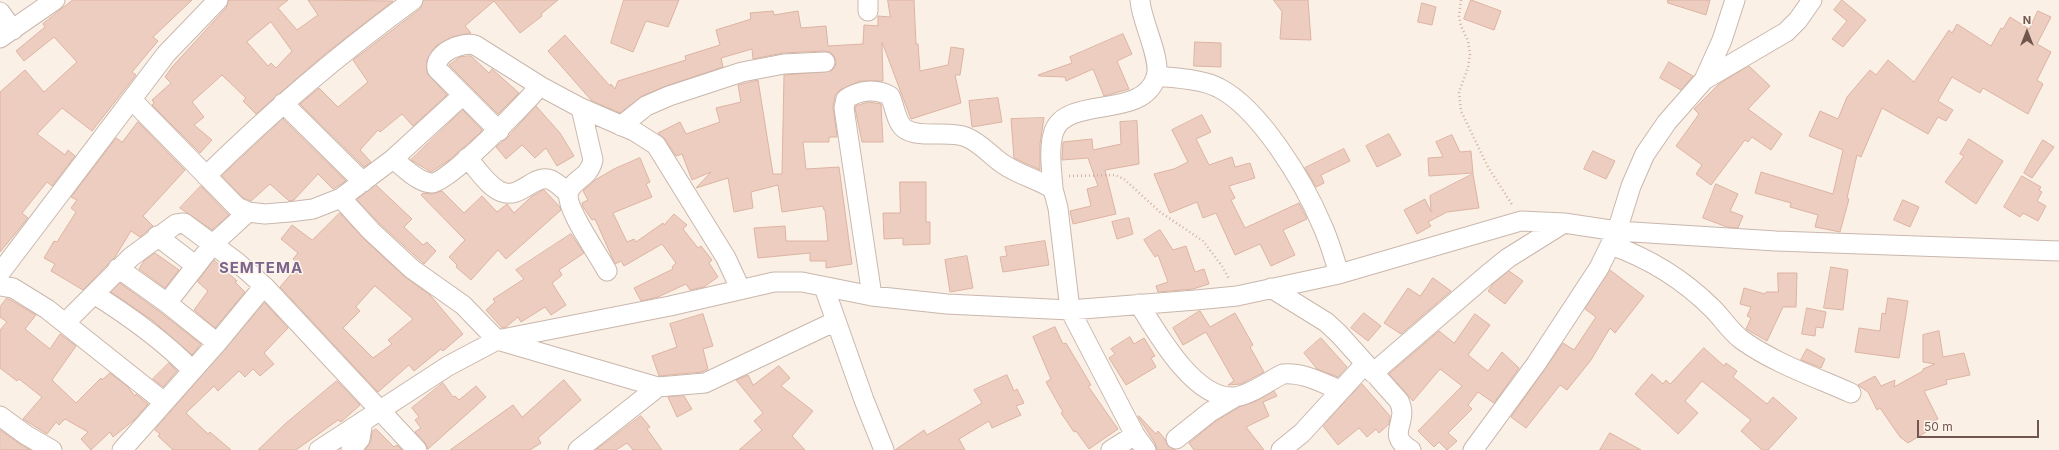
<!DOCTYPE html>
<html>
<head>
<meta charset="utf-8">
<style>
	body { margin:0 }
	#map { position:relative; width:2059px; height:450px; overflow:hidden; background:#faf0e5; font-family:Inter,sans-serif }
	canvas { display:block }
	.north { position:absolute; left:2007px; top:12px; width:40px; height:40px; -webkit-text-stroke:3px #fdf4eb; paint-order:stroke; rotate:0deg; font-size:11px; font-weight:700; line-height:16px; text-align:center; color:#70564d }
	.north::after { content:''; display:block; margin:auto; width:14px; height:18px; background:#70564d; clip-path:polygon(50% 0,100% 100%,50% 72%,0 100%) }
	.scale { position:absolute; left:1917px; top:420px; width:122px; height:18px; box-sizing:border-box; border:2px solid #70564d; border-top:0; padding-left:5px; font-size:12px; line-height:14px; white-space:nowrap; color:#70564d; -webkit-text-stroke:3px #fdf4eb; paint-order:stroke }
</style>
</head>
<body>
<div id="map">
<canvas width="2059" height="450"></canvas>
<div class="north">N</div>
<div class="scale">50 m</div>
</div>
<script>
const ctx = document.querySelector('canvas').getContext('2d');
ctx.lineJoin = 'round';
function paint(path, color) { ctx.fillStyle = color; ctx.fill(path, 'evenodd'); }
function stroke(path, color, width, dash) { ctx.strokeStyle = color; ctx.lineWidth = width; ctx.lineCap = dash ? 'butt' : 'round'; ctx.setLineDash(dash || []); ctx.stroke(path); }
function drawText(font, color, halo, rows, align = 'center') {
  ctx.font = font + ' Inter,sans-serif'; ctx.lineWidth = 3; ctx.setLineDash([]); ctx.textBaseline = 'middle'; ctx.strokeStyle = halo; ctx.fillStyle = color; for (const [text, x, y, turn = 0] of rows) {
    ctx.save(); ctx.translate(x, y); ctx.rotate((+turn || 0) * Math.PI / 180); ctx.textAlign = isNaN(turn) ? turn : align; if (halo) ctx.strokeText(text, 0, 0); ctx.fillText(text, 0, 0); ctx.restore();
  }
}
const building = new Path2D(`
	M73,0H192L153,37L158,41L132,72L136,75L92,131L62,108L37,134L65,155L68,150L75,156L52,186L47,182L22,213L28,218L0,252V92L25,70L44,92L77,62L54,37L24,61L16,51L45,27L43,24Z
	M229,0H288L278,8L297,30L318,15L308,0L393,1L325,54L256,114L243,101L246,98L222,75L192,102L204,117L194,125L212,140L200,153L152,105L154,103L152,100L171,83L165,77L172,67L226,8ZM271,22L292,51L276,68L271,63L268,66L247,42Z
	M424,0H558L541,14L542,16L520,33L494,1L465,26L471,33L452,37L436,46L427,59V73L447,95L413,126L402,114L380,132L378,130L360,150L371,162L364,167L300,104L319,88L338,107L368,82L353,60L420,9Z
	M624,0H679L668,27L646,21L633,52L611,43Z
	M888,0H914L916,44H918L920,71L948,65L951,47L964,49L960,75H955L961,103L911,119L882,42L883,81H860L840,90L835,96L833,106L837,137H829V142H803L806,169L839,167L852,264L826,268V261H810V253L758,258L754,228L785,226L786,241H828L825,210H824L823,206L782,212L778,185L751,192L753,208L734,212L728,178L696,188L711,172L692,180L682,154L676,156L665,139L658,133L680,122L686,134L720,122L716,108L741,102L738,85L758,80L773,174H782L784,75L831,71L835,67L836,62L834,56L830,52L824,51L783,53L753,59L752,49L721,58L723,67L666,86L642,96L620,113L592,101L548,51L565,35L610,86L611,84L615,89L618,81L686,60L685,56L720,45L716,30L751,19L750,13L773,11L774,15L798,11L801,28L826,26L828,46L863,44L864,25L878,26V16L890,17Z
	M1274,0H1308L1311,40L1280,39L1282,12Z
	M1471,0L1501,11L1494,30L1464,19Z
	M1668,0H1710L1706,15L1668,3Z
	M1842,0L1866,20L1843,47L1832,39L1847,21L1834,10Z
	M1422,3L1436,7L1432,25L1418,22Z
	M2038,11L2051,17L2037,44L2051,52L2037,80L2043,84L2028,114L1983,88L1980,93L1952,77L1938,101L1953,110L1946,121L1938,117L1928,134L1882,108L1861,157L1857,155L1847,198L1849,199L1840,232L1815,227L1818,215L1790,207L1791,203L1755,193L1761,172L1833,194L1843,150L1809,136L1820,111L1838,119L1847,97L1870,70L1876,75L1888,60L1914,82L1949,30L1952,33L1957,24L1991,46L2001,28L2003,29L2010,17L2029,29Z
	M1123,34L1132,54L1117,61L1129,89L1104,96L1093,69L1066,81L1065,77L1039,76L1038,75L1072,63L1070,57Z
	M1195,42L1221,43V67L1194,66Z
	M471,56L489,73L492,69L519,93L498,114L449,65L460,57Z
	M1669,62L1693,76L1681,90L1660,78Z
	M1749,66L1770,86L1748,109L1782,134L1771,150L1752,137L1748,142L1745,140L1711,185L1696,174L1702,165L1676,146L1699,114L1694,109L1719,84Z
	M998,98L1002,122L972,127L969,101Z
	M869,102L881,104L883,142H862L855,108L856,106Z
	M536,106L560,133L574,156L557,166L546,148L535,158L522,145L506,159L496,147L507,138Z
	M463,110L482,130L480,133L448,161L431,172L411,160Z
	M1202,115L1211,132L1196,139L1209,165L1232,157L1235,167L1250,163L1255,178L1229,186L1235,198L1231,200L1245,228L1299,203L1307,219L1283,230L1295,255L1271,266L1260,244L1235,255L1216,213L1203,218L1197,202L1170,213L1154,174L1174,169L1188,162L1172,130Z
	M1044,118L1040,144V170L1014,158L1011,119Z
	M283,119L346,181L333,189L318,174L294,200L289,201L270,184L251,201L243,198L222,176Z
	M1137,121L1139,164L1105,170L1116,214L1073,224L1070,211L1091,206L1087,189L1098,186L1088,158L1062,160L1063,142L1092,139L1093,150L1121,144L1120,122Z
	M138,122L185,170L143,216L153,226L140,237L131,231L115,257L83,290L51,271L55,264L44,258L54,241L57,242L76,212L71,208L77,200L71,197L116,138L122,142Z
	M1389,134L1401,155L1377,167L1366,146Z
	M1452,135L1460,152L1471,151L1473,173L1429,176L1428,158L1443,157L1436,142Z
	M1969,139L2003,161L1976,204L1945,182L1964,156L1960,154Z
	M2043,140L2054,147L2032,178L2024,173Z
	M1344,149L1350,161L1321,175L1324,183L1316,187L1305,168Z
	M1593,151L1615,161L1606,179L1584,169Z
	M640,158L650,182L646,184L652,197L613,213L627,242L634,239L636,242L663,223L664,225L674,214L687,225L683,229L698,248L701,246L712,260L709,263L718,277L704,287L690,290L686,284L658,297L641,301L634,288L673,269L672,267L676,263L662,244L624,266L621,261L615,264L595,219L592,220L583,207L582,203L588,200L583,191L595,180L614,169Z
	M1473,174L1479,208L1447,212L1428,222L1431,226L1417,234L1404,210L1425,199L1431,212L1430,196Z
	M2022,176L2041,187L2039,190L2042,192L2037,201L2046,206L2038,221L2023,213L2020,217L2004,207Z
	M900,182H926V222H930V244L903,245V238L884,239L883,213H900Z
	M1716,184L1738,194L1730,211L1743,216L1738,228L1727,227L1703,218Z
	M376,185L412,219L404,227L423,245L427,242L436,251L424,264L379,223L357,200Z
	M201,186L229,215L212,230L180,208Z
	M544,190L560,207L561,210L506,259L498,250L471,280L456,267L457,265L449,257L465,240L421,195L423,193L431,194L442,191L464,213L482,196L497,212L507,204L514,213L531,197Z
	M1903,200L1919,207L1910,227L1894,220Z
	M340,213L364,239L405,277L430,295L463,334L443,351L441,349L414,371L409,365L378,392L280,287L299,265L293,259L298,253L281,239L292,225L312,240ZM375,286L413,319L388,340L392,344L373,358L343,328L360,311L356,307Z
	M1129,218L1133,234L1117,239L1112,222Z
	M1160,230L1173,250L1186,246L1195,272L1204,269L1209,284L1193,289L1158,292L1156,286L1168,282L1158,255L1155,257L1144,240Z
	M571,234L584,253L559,270L562,275L552,283L566,305L551,315L545,307L521,322L518,317L506,327L502,328L486,310L495,302L493,299L524,279L516,270Z
	M1045,241L1049,265L1003,272L1000,257L1007,256L1005,247Z
	M155,253L179,270L165,288L139,269L144,261Z
	M967,256L973,288L950,292L945,260Z
	M214,260L237,281L235,282L245,292L215,328L194,310L208,291L198,282Z
	M1831,267L1848,270L1843,310L1824,308Z
	M1610,270L1644,296L1615,333L1610,328L1591,360L1567,390L1560,385L1526,428L1511,417L1563,343L1574,350L1596,317L1585,309Z
	M1509,271L1523,281L1505,304L1488,291L1493,284Z
	M1778,273H1797L1796,307H1783L1767,341L1746,329L1751,318L1747,316L1751,307L1740,304L1744,288L1765,294L1766,292H1778Z
	M1433,278L1451,291L1401,334L1384,323L1408,288L1420,296Z
	M120,283L160,312L201,344L192,355L152,320L111,292Z
	M7,298L36,315L25,329L50,349L60,334L76,346L52,380L76,403L101,378L102,380L110,373L127,386L135,396L136,394L148,404L134,420L113,437L110,432L91,450L81,439L88,432L65,419L59,425L56,422L47,434L23,419L42,397L19,379L17,381L0,368V330L7,322L0,317V307Z
	M1888,298L1908,301L1899,358L1855,352L1859,328L1880,331L1882,313L1885,314Z
	M265,303L288,328L264,353L274,364L260,376L253,369L245,377L239,371L218,391L214,386L186,413L208,434L210,432L231,450H173L158,436L160,434L155,430Z
	M1807,308L1826,312L1823,328L1816,327L1815,336L1802,334Z
	M1200,311L1210,327L1235,313L1253,345L1250,347L1264,372L1241,384L1228,385L1234,381L1206,332L1183,345L1173,328Z
	M1364,313L1381,326L1368,341L1351,328Z
	M703,314L713,346L703,349L708,369L702,372L659,376L652,356L677,347L670,324Z
	M1475,314L1490,325L1468,355L1488,371L1502,352L1519,368L1494,403L1478,392L1468,405L1472,409L1448,433L1457,441L1447,450L1439,442L1434,447L1418,431L1462,386L1440,369L1413,401L1389,374L1439,331L1454,343Z
	M1055,327L1063,344L1066,343L1091,385L1088,386L1118,429L1089,449L1076,431L1074,432L1061,413L1063,412L1046,382L1051,379L1033,337Z
	M1939,331L1943,357L1964,353L1970,375L1946,380L1947,384L1924,391L1938,419L1923,426L1926,432L1908,443L1900,437L1880,408L1877,410L1868,392L1858,385L1875,376L1881,386L1895,380L1894,387L1923,371V369L1935,364L1923,362V335Z
	M1130,337L1134,344L1144,338L1155,356L1151,358L1156,367L1126,385L1109,358L1115,354L1111,349Z
	M1321,338L1347,367L1338,377L1317,369L1304,353Z
	M1704,348L1724,366L1726,363L1737,371L1733,377L1767,404L1773,397L1797,418L1768,450H1762L1741,431L1751,420L1702,381L1685,401L1698,413L1678,434L1635,394L1652,374L1663,384L1666,380L1670,384Z
	M1807,349L1825,359L1821,368L1801,360Z
	M169,363L177,371L163,387L153,379Z
	M779,366L790,378L781,386L813,411L792,436L805,450H739L762,430L754,421L763,413L736,380L748,375L753,385Z
	M1007,375L1014,391L1017,389L1024,403L1016,406L1021,415L992,428L989,421L959,439L965,450H895L924,430L927,435L982,403L974,390Z
	M564,380L581,400L538,438L541,443L530,450H450L513,405L522,417Z
	M337,381L360,405L341,422L338,420L296,450H258L285,424Z
	M443,383L453,397L455,396L459,400L476,386L486,397L428,449L425,443L415,432L421,428L415,420L419,417L412,408Z
	M1362,384L1390,416L1389,424L1379,433L1376,429L1367,437L1359,428L1338,445L1323,426Z
	M1274,391L1277,396L1263,402L1269,416L1246,427L1264,450H1194L1189,443L1216,421L1239,407L1256,401Z
	M684,396L692,409L677,417L668,397Z
	M641,416L650,427L647,429L662,450H633L627,443L616,450H596Z
	M1139,416L1156,434L1158,431L1165,439L1168,446L1176,450H1157L1155,443L1138,417Z
	M376,429L394,447L397,445L402,450H365L371,441L372,432Z
	M0,430L20,444L30,450H0Z
	M1610,433L1641,450H1600Z`);
paint(building, '#eccdc0');
stroke(building, '#ddb3a2', 1);
const minor = new Path2D(`
	M868,11V0
	M0,12L13,30
	M0,38L55,0
	M1156,76C1174,78 1203,79 1219,88C1260,109 1304,182 1322,225C1329,240 1334,257 1339,274
	M1704,80L1786,32L1798,20L1812,0
	M132,100L237,207L248,212L265,214L289,212L313,209L341,198L393,159L463,95
	M283,103L363,182
	M581,108L593,160C589,178 575,178 569,191C563,206 599,255 607,271
	M621,126L646,106L669,96L742,72L784,64L825,62
	M499,131L437,69C434,53 462,41 475,45L540,86L581,108L634,131L656,145L726,258L740,288
	M467,158C477,168 488,187 502,192C519,199 533,176 548,179C556,181 562,188 568,193
	M393,159C404,167 418,183 432,183C450,182 525,103 540,86
	M206,176C271,112 339,54 413,0
	M1053,189C1052,171 1048,149 1054,131C1068,95 1143,120 1156,77C1162,59 1141,21 1140,0
	M341,198L371,231L412,269L463,305L497,340L658,387L705,383L836,321
	M157,236L195,265
	M1611,245C1651,259 1683,279 1713,309C1723,319 1730,331 1742,340C1774,363 1815,377 1851,393
	M118,268L167,303L217,343
	M0,273L166,54L218,0
	M0,286L13,288L47,309L164,402
	M824,287L864,400L884,450
	M1271,288L1326,322L1339,334L1399,401C1410,423 1384,434 1411,450
	M94,294C129,316 163,340 192,370
	M872,296L844,108L846,99C859,90 876,88 890,96C895,106 896,123 905,129C920,139 948,130 966,137C981,143 991,156 1003,164C1019,175 1037,179 1053,189L1058,208L1070,310L1135,435L1146,450
	M167,303L213,244L248,212
	M1139,304C1157,333 1194,399 1233,397C1248,397 1270,380 1283,374C1303,372 1322,383 1340,390
	M65,323L131,257L176,224L184,223L238,263L264,286L417,450
	M1373,373L1487,275L1508,258L1564,223
	M0,416L26,435L52,450
	M1176,439L1210,412L1235,397
	M122,450L217,343L264,286
	M319,450L448,366L497,340L670,306L774,282H802L872,296L947,304L1070,310L1196,300L1237,296L1339,274L1521,221L1564,223L1617,231L1776,241L2059,251
	M351,450L360,439L363,421
	M578,450L658,387
	M1111,450L1135,435
	M1281,450L1302,433L1365,364
	M1473,450L1536,364L1599,268L1617,231L1631,186L1645,154L1667,122L1704,80L1722,40L1735,0`);
stroke(minor, '#cab7ad', 21);
stroke(new Path2D(`
	M1461,0L1459,16L1461,26L1468,41L1470,54L1468,68L1459,92L1461,111L1488,167L1513,206
	M1069,176L1115,175L1124,179L1160,212L1203,241L1222,266L1229,279`), '#d1b1a3', 2.5, [1, 3]);
stroke(minor, '#fff', 19);
ctx.letterSpacing = '1px';
drawText('bold 15px', '#7b658c', '#fdf4eb', [
	["SEMTEMA",261,268]
]);
ctx.letterSpacing = '0px';
</script>
</body>
</html>
